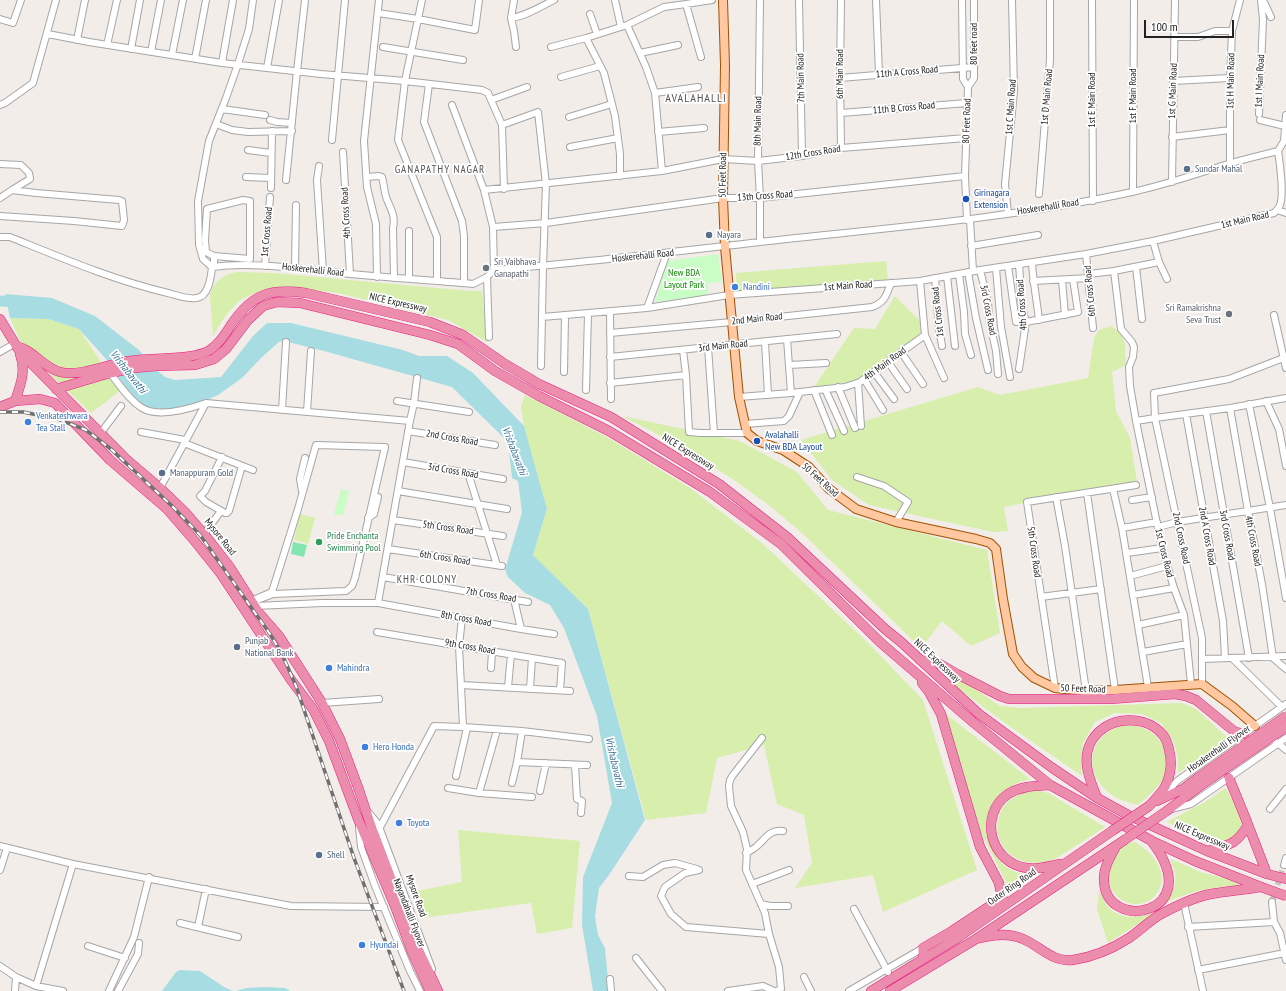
<!DOCTYPE html>
<html>
<head>
<meta charset="utf-8">
<style>
	body { margin:0 }
	#map { position:relative; width:1286px; height:991px; overflow:hidden; background:#f2ede8; font-family:"PT Sans Narrow",sans-serif }
	canvas { display:block }
	.scale { position:absolute; left:1144px; top:20px; width:90px; height:18px; box-sizing:border-box; border:2px solid #222; border-top:0; padding-left:5px; font-size:12px; line-height:14px; white-space:nowrap; color:#222; -webkit-text-stroke:3px #fff; paint-order:stroke }
</style>
</head>
<body>
<div id="map">
<canvas width="1286" height="991"></canvas>
<div class="scale">100 m</div>
</div>
<script>
const ctx = document.querySelector('canvas').getContext('2d');
ctx.lineJoin = 'round';
function paint(path, color) { ctx.fillStyle = color; ctx.fill(path, 'evenodd'); }
function stroke(path, color, width, dash) { ctx.strokeStyle = color; ctx.lineWidth = width; ctx.lineCap = dash ? 'butt' : 'round'; ctx.setLineDash(dash || []); ctx.stroke(path); }
function drawText(font, color, halo, rows, align = 'center') {
  ctx.font = font + ' "PT Sans Narrow",sans-serif'; ctx.lineWidth = 3.5; ctx.setLineDash([]); ctx.textBaseline = 'middle'; ctx.strokeStyle = halo; ctx.fillStyle = color; for (const [text, x, y, turn = 0] of rows) {
    ctx.save(); ctx.translate(x, y); ctx.rotate((+turn || 0) * Math.PI / 180); ctx.textAlign = isNaN(turn) ? turn : align; if (halo) ctx.strokeText(text, 0, 0); ctx.fillText(text, 0, 0); ctx.restore();
  }
}
paint(new Path2D(`
	M886,261L888,281L737,293L736,273Z
	M237,272L274,273L469,291H482L487,342L448,320L338,293L288,287L265,289L244,298L237,303L226,315L217,329L213,337L210,296C213,282 223,274 237,272Z
	M895,296L919,320L923,319L924,334L858,381L814,387L854,328L875,329Z
	M10,318L48,319L79,329L120,391L91,413L24,349Z
	M1111,326L1121,333L1125,344L1126,365L1112,372L1116,411L1130,438L1137,482L1004,507L1008,531L993,532L869,505L832,480L801,440L978,387L1000,395L1088,378L1094,338L1099,330Z
	M525,395L607,437L690,488L763,544L868,643L923,700L977,870L883,912L873,875L795,888L812,863L804,815L777,804L764,745L717,758L706,813L646,820L588,609L533,555L547,509L524,426L521,407Z
	M622,416L740,441L797,472L828,510L987,550L1000,633L971,646L942,621L921,648L803,534L770,506L734,480L686,449Z
	M300,514L315,518L308,544L294,540Z
	M955,677L959,678L1000,706L1021,708L1182,703L1196,709L1229,739L1178,773V758L1174,742L1161,723L1142,714L1115,713L1095,722L1083,743L1081,759L1082,776L1005,723L955,686L952,683Z
	M943,712L1030,779C1009,785 997,793 989,813C987,819 985,826 986,832C987,838 990,843 993,849C997,857 1000,863 1008,868C1015,873 1024,874 1032,876L1009,888L979,828Z
	M1127,725C1146,726 1161,735 1166,755C1167,758 1168,763 1168,767C1165,783 1149,795 1138,805C1127,802 1115,799 1107,791C1087,775 1087,744 1110,731C1115,727 1121,726 1127,725Z
	M1226,788L1243,822L1236,835L1217,846L1167,822L1205,802Z
	M1029,791H1040L1048,793L1105,827L1055,859C995,880 975,804 1029,791Z
	M458,830L580,841L572,928L537,934L531,903L423,918L412,892L462,882Z
	M1135,842C1195,879 1139,929 1112,890C1108,884 1107,874 1111,867C1114,860 1117,850 1123,845C1126,843 1131,843 1135,842Z
	M1171,859L1200,872L1237,881L1238,886C1212,886 1189,892 1165,903C1173,894 1177,884 1175,872C1174,867 1171,864 1171,859Z
	M1099,890C1102,897 1105,904 1110,909C1121,919 1139,918 1152,913L1151,916L1108,943L1097,909Z`), '#d7eeac');
paint(new Path2D(`
	M718,254L722,282L708,283V295L655,302L668,261Z
	M341,489L349,491L343,516L334,514Z`), '#c9fdc5');
paint(new Path2D(`
	M293,542L307,545L304,557L291,554Z`), '#83e5b0');
paint(new Path2D(`
	M5,294L52,298L95,316L139,350L152,366L165,377L175,380L221,377L253,336L267,323H291L403,350L419,356H447L473,373L524,426L547,509L533,555L588,609L645,820L609,875L599,888L595,917L598,935L605,948L609,991H593L582,925L583,877L612,803L597,716L564,628L550,605L525,593L508,577L505,570L522,512L518,481L512,478L508,442L452,387L324,351L284,341L279,342L262,357L242,378L218,395L191,407L171,410L150,408L135,400L106,359L79,329L48,319L10,318Z
	M180,970L200,971L224,987L233,991H162L176,972Z
	M267,987L285,988L290,991H236L246,988Z`), '#a7dde2');
stroke(new Path2D(`
	M0,301L21,302`), '#a7dde2', 11);
stroke(new Path2D(`
	M1272,902L1284,865`), '#c8c4c0', 6, [6, 3]);
const minor = new Path2D(`
	M422,0L405,81L398,140L437,237V281
	M514,0L511,18L514,31L516,47
	M615,0L621,27
	M799,0L802,156
	M841,0L840,78L841,148
	M876,0L879,74
	M962,0L963,79L968,87L965,176L967,220
	M1092,0L1093,201
	M1263,0L1271,17
	M686,4L701,57
	M378,13L418,19L475,30L479,0
	M590,14L597,34
	M511,18C526,16 540,7 554,0
	M0,19L13,23L21,0
	M627,25L646,67L655,93L662,171
	M48,34L89,42L222,63L321,74L405,81L482,90L488,93L491,100
	M1174,37H1198L1215,31H1232
	M77,40L85,0
	M107,45L117,0
	M383,47L463,60
	M551,47L586,38
	M131,49L140,0
	M151,52L161,0
	M640,53L678,45
	M172,55L183,0
	M195,59L206,0
	M222,63L233,0
	M267,68L279,0
	M561,77L600,66
	M840,78L974,67
	M1173,81L1230,78
	M429,84L424,122L462,221L464,236V283
	M968,87L974,78V0
	M655,93L698,87
	M0,105L5,103L33,83L56,0
	M452,105L484,190L493,227L494,270
	M222,109L265,115
	M841,113L967,103
	M1259,114L1263,20L1261,0
	M569,117L612,104
	M270,120L277,122L292,123
	M1260,120L1285,126
	M216,124L232,130L248,132L292,131
	M502,125L491,100L527,87
	M658,132L704,128
	M1172,137L1230,130
	M332,140L345,0
	M570,147L618,138
	M248,150L271,153
	M343,152L350,274
	M0,164L21,165L29,173L30,179L12,190
	M1230,164V81L1232,31L1240,0
	M319,166L317,180L323,271
	M620,176V154L615,116L604,73L586,38L627,25L664,7L686,4L712,0
	M246,177L271,178
	M367,177L379,176L382,177C384,184 384,190 386,197C390,208 396,215 393,228L394,278
	M286,180L297,71L305,0
	M1172,182L1175,0
	M271,188L272,131
	M504,189L502,125L538,112L546,184L543,266L541,366
	M484,190L662,171L723,159L758,161L802,156L841,148L966,138
	M1133,192L1134,0
	M1039,194L1050,60V0
	M0,198L12,190L36,193L119,200L122,201L124,220L122,226L74,221L0,216
	M1277,210L1286,213
	M1008,213L1005,184L1014,91L1012,0
	M970,220L973,271
	M493,227L546,223L723,198H760L965,176
	M409,231V279
	M0,237H10C62,258 113,280 168,293C176,295 188,300 197,298C209,296 211,277 212,267C251,262 291,268 330,272C378,277 425,280 473,284L487,277L494,270C595,262 696,249 796,238C909,226 1022,216 1132,192C1165,185 1196,174 1228,164C1245,159 1262,155 1278,151L1284,141L1286,115
	M1153,241L1159,262L1167,279
	M760,242V198L758,161L760,0
	M971,246L1038,235
	M1086,254L1093,328
	M1032,263C1033,282 1037,301 1039,320
	M1019,264L1022,307L1026,322L1019,369
	M265,266L270,197
	M1008,266L1016,322L1025,321
	M212,267L203,259L199,245L198,201L209,141L226,98L238,64L249,29L253,0
	M214,267V256L206,252L205,240L207,209L243,200L250,201V259L214,256
	M1136,267L1142,319
	M295,268L296,205
	M996,268L1001,327L1010,377
	M980,270L988,302L989,319L996,351L998,374
	M1114,271L1159,262
	M968,272L976,318L988,370
	M959,274L964,312L965,334L971,355
	M1089,274L1114,271L1121,329L1132,342L1134,347L1133,357L1129,367L1130,386L1136,421L1162,548L1174,588L1184,615L1191,684
	M947,276L955,346
	M377,277L376,224L367,187L364,141L379,0
	M487,277L489,337
	M935,278L939,328L942,346
	M1062,280L1065,315
	M1033,281L1089,278
	M647,308L667,253
	M610,312L611,399
	M1274,315L1286,368
	M542,317L647,308L729,295L920,281L980,270L1086,254L1153,241L1274,213C1276,211 1279,208 1280,205C1284,195 1280,163 1278,151
	M1026,322L1078,312L1073,279
	M610,333L732,322L872,307C885,302 886,296 891,283
	M925,335L944,378
	M787,339L791,393
	M765,342L768,395
	M708,347L714,433
	M683,350L686,375
	M0,352L14,344
	M901,352L923,384
	M610,357L837,334
	M888,362L907,389
	M789,365L826,363
	M564,372L565,316
	M874,372L894,399
	M110,373C120,385 129,400 142,408C159,418 189,409 206,403
	M864,379L883,410
	M610,383L686,375L689,432L700,433H747
	M858,383L861,426
	M838,387L855,428
	M825,389L844,431
	M586,390L588,314
	M814,390L832,435
	M739,397L791,393L845,387L860,382L925,335L920,281
	M397,401L469,412
	M1266,401L1279,429L1286,466
	M1249,404L1270,508L1286,598
	M1230,408L1248,511L1262,584L1273,658L1286,669
	M282,410L286,342
	M1206,411L1249,658
	M307,412L311,351
	M1186,414L1223,621L1225,658
	M410,421L414,403L417,378
	M1136,421L1155,418L1230,408L1286,398
	M745,424L784,421L789,416L800,392
	M408,431L495,445
	M141,432L185,440
	M100,434L121,406
	M184,443L253,470
	M222,457L205,491L200,496L206,502L225,513H227L229,511L242,466
	M403,462L503,479
	M468,473L497,565
	M857,477L884,486L908,502L896,522
	M160,488L206,403L410,421L378,603
	M1113,489L1122,528L1148,687
	M302,491L300,479L305,458
	M398,491L507,509
	M1087,493L1115,690
	M1056,497L1065,546L1086,691
	M1132,500L1152,497
	M368,518L374,514L378,497
	M393,520L503,536
	M1158,527L1177,522L1286,505
	M1122,528L1157,522
	M204,534L221,511
	M388,549L502,566
	M1127,553L1162,548
	M1130,576L1167,566
	M383,577L528,602
	M1133,595L1174,588
	M1041,597L1101,589
	M514,599L521,629
	M251,601L272,592L298,509L316,445L385,447L355,578L352,586L346,591L273,594L252,602
	M255,606L322,603H378L521,629L554,634
	M462,618L459,646L463,727L522,731L589,739
	M1138,625L1184,615
	M377,632L562,663L560,690
	M1143,652L1187,644
	M1232,658L1282,707
	M1202,659L1286,656
	M491,668L492,651
	M1202,684V638L1155,418L1154,393L1229,379L1286,357
	M461,685L570,691
	M508,687L511,655
	M1055,688L1027,502L1136,485
	M530,689L532,658
	M322,703L379,699
	M762,738L733,775L730,780L729,786L731,806L743,832L747,849L746,870L765,913L769,934L779,967L781,989L776,991
	M1275,741L1286,750
	M517,762L522,731
	M575,765L577,799L582,801L581,813
	M456,776L467,728
	M512,783L517,762L587,765
	M448,788L479,793L497,730
	M540,791L546,763
	M479,793L532,797
	M1163,797L1177,781L1286,704
	M1171,809L1191,804L1286,738
	M1270,809L1286,789
	M369,813L378,824L432,969
	M359,827L361,847L375,886L410,971L420,991
	M379,829L434,726L463,727
	M0,846L73,864L291,906L384,907
	M746,853C750,851 754,849 757,846C766,838 770,829 783,831
	M1284,865L1286,858
	M0,870L7,848
	M699,870L685,873L665,887L661,896L671,914L686,927L769,934
	M629,876L643,877L663,865L675,863L697,869
	M752,884L789,870
	M1272,902L1274,922
	M1184,903L1203,991
	M761,904L770,906H788
	M854,909L888,972
	M180,923L238,937
	M198,927L206,889
	M1188,927L1274,922L1280,933L1286,960
	M88,946L125,958
	M636,958L662,991
	M0,966L16,977L36,986L63,991
	M1198,970L1285,953
	M804,977L811,991
	M610,979L611,991
	M36,986L73,864
	M15,991L16,977
	M109,991L134,937L149,877
	M118,991L138,954L139,943
	M728,991L763,986L774,991
	M849,991L923,948`);
const major = new Path2D(`
	M723,0L725,65L723,198L725,247L739,397L747,433L757,441L783,450L809,467L828,488L856,509L896,522L976,539L990,543L996,549L1003,599L1013,654L1022,667L1034,678L1055,688L1086,691L1115,690L1202,684L1232,706L1255,726`);
const highway = new Path2D(`
	M0,319L20,352L126,459L160,488L185,512L208,539L229,566L259,613L279,636L322,703L340,739L359,790L372,829L418,949L438,991
	M16,346C33,350 44,368 60,372C81,377 108,364 129,361C150,357 192,361 210,350C219,344 225,335 231,325C252,294 269,288 306,293L430,322L463,335L505,364L539,384L611,417L719,484L787,537L885,629L901,642L979,714L1051,767L1097,798L1128,815L1207,851L1267,874L1286,879
	M56,389L110,373L134,368L156,366L195,365L214,359L226,349L248,320L263,306L277,302L300,303L430,335L458,344L495,371L539,396L609,431L710,492L781,544L881,643L974,723L1050,785L1152,841L1195,861L1261,887
	M15,401C21,384 26,371 20,354
	M0,407L15,401L40,399L55,403L110,460L167,509L193,539L221,574L291,680L313,709L329,741L358,819L395,906L412,952L430,991
	M920,660L938,663L957,674L1000,696L1009,699H1111L1175,694L1186,696L1196,700L1235,732L1244,734
	M922,683L929,692L941,714L980,847L999,883L1001,894L999,900
	M1229,778L1245,817L1267,874
	M1050,785C1035,786 1021,786 1008,794C978,815 990,863 1027,868C1038,870 1049,866 1060,864
	M1097,798C1093,787 1088,777 1087,766C1083,734 1113,714 1143,722C1150,724 1158,729 1163,735C1167,740 1169,748 1170,755C1172,765 1170,780 1163,790C1159,795 1154,801 1149,806
	M1157,801L1183,789L1199,777
	M1168,810L1204,783
	M1116,846C1110,857 1103,869 1104,881C1106,934 1208,914 1152,842
	M1207,851C1229,845 1236,845 1248,825
	M976,939C991,935 1008,932 1023,939C1040,946 1053,963 1073,960C1093,957 1112,949 1129,938C1141,930 1151,919 1163,913C1178,905 1195,897 1211,894C1227,891 1244,890 1260,887
	M923,959V948L952,931L999,900L1003,899
	M871,991L956,939L1112,831
	M890,991L976,939L1123,841`);
stroke(minor, '#a6a6a6', 8);
stroke(major, '#a05200', 10);
stroke(highway, '#e62082', 10);
stroke(minor, '#fff', 6);
stroke(major, '#ffc8a1', 8);
stroke(highway, '#ed8dad', 9);
const rail = new Path2D(`
	M0,412H23L58,419L86,430L112,450L172,506L200,535L270,634L282,654L296,686L354,858L404,991`);
stroke(rail, '#707070', 3.5);
stroke(rail, '#fff', 2, [6]);
const highwayBridge = new Path2D(`
	M1199,777L1286,716
	M1204,783L1286,727
	M1112,831L1149,806
	M1123,841L1168,810
	M1261,887L1286,896`);
stroke(highwayBridge, '#e62082', 10, []);
stroke(highwayBridge, '#ed8dad', 9);
for (const [x, y, r, color] of [
	[1187,169,4,"#5c6f8a"],
	[966,199,4,"#1a4fb4"],
	[709,235,4,"#5c6f8a"],
	[486,268,4,"#6b7280"],
	[735,287,4,"#3f7fe0"],
	[1229,314,4,"#6b7280"],
	[28,422,4,"#3f7fe0"],
	[757,441,4,"#1a4fb4"],
	[162,473,4,"#5c6f8a"],
	[319,542,4,"#2e9e5b"],
	[237,647,4,"#5c6f8a"],
	[329,668,4,"#3f7fe0"],
	[365,747,4,"#3f7fe0"],
	[399,823,4,"#3f7fe0"],
	[319,855,4,"#5c6f8a"],
	[362,945,4,"#3f7fe0"]
]) { const dot = new Path2D(); dot.arc(x, y, r, 0, 2 * Math.PI); ctx.fillStyle = color; ctx.fill(dot); stroke(dot, '#fff', 1.5); }
drawText('10px', '#222', '#fff', [
	["80 feet road",974,44,-90],
	["11th A Cross Road",907,72,-5],
	["6th Main Road",840,74,-90],
	["7th Main Road",801,78,-91],
	["1st H Main Road",1231,81,-89],
	["1st I Main Road",1260,81,-87],
	["1st G Main Road",1173,91,-88],
	["1st F Main Road",1133,96,-90],
	["1st D Main Road",1047,97,-85],
	["1st E Main Road",1092,100,-90],
	["1st C Main Road",1011,107,-86],
	["11th B Cross Road",904,108,-5],
	["8th Main Road",758,121,-89],
	["80 Feet Road",967,121,-88],
	["12th Cross Road",813,153,-9],
	["50 Feet Road",723,175,-89],
	["13th Cross Road",765,196,-4],
	["Hoskerehalli Road",1048,207,-9],
	["4th Cross Road",346,213,-93],
	["1st Main Road",1245,220,-13],
	["1st Cross Road",267,232,-85],
	["Hoskerehalli Road",643,256,-6],
	["Hoskerehalli Road",313,270,6],
	["1st Main Road",848,286,-4],
	["6th Cross Road",1090,291,-95],
	["NICE Expressway",398,303,13],
	["4th Cross Road",1022,305,-94],
	["3rd Cross Road",988,310,79],
	["1st Cross Road",938,312,-96],
	["2nd Main Road",757,319,-6],
	["3rd Main Road",723,346,-6],
	["4th Main Road",885,364,-36],
	["2nd Cross Road",452,438,10],
	["NICE Expressway",688,452,32],
	["3rd Cross Road",453,471,10],
	["50 Feet Road",820,480,42],
	["5th Cross Road",448,528,8],
	["3rd Cross Road",1227,535,80],
	["2nd A Cross Road",1207,536,80],
	["Mysore Road",220,537,51],
	["2nd Cross Road",1181,538,78],
	["4th Cross Road",1253,541,79],
	["5th Cross Road",1034,552,82],
	["1st Cross Road",1164,553,76],
	["6th Cross Road",445,558,9],
	["7th Cross Road",491,595,9],
	["8th Cross Road",466,619,10],
	["9th Cross Road",470,647,10],
	["NICE Expressway",937,661,43],
	["50 Feet Road",1083,689,2],
	["Hosakerehalli Flyover",1219,749,-35],
	["NICE Expressway",1202,836,23],
	["Outer Ring Road",1012,887,-35],
	["Mysore Road",416,896,70],
	["Nayandahalli Flyover",409,913,69]
]);
drawText('10px', '#4e5e75', '#fff', [
	["Sundar Mahal",1195,169],
	["Nayara",717,235],
	["Manappuram Gold",170,473],
	["Punjab",245,641],
	["National Bank",245,653],
	["Shell",327,855]
], 'left');
drawText('10px', '#164399', '#fff', [
	["Girinagara",974,193],
	["Extension",974,205],
	["Avalahalli",765,435],
	["New BDA Layout",765,447]
], 'left');
drawText('10px', '#5b616d', '#fff', [
	["Sri Vaibhava",494,262],
	["Ganapathi",494,274],
	["Sri Ramakrishna",1221,308,"right"],
	["Seva Trust",1221,320,"right"]
], 'left');
drawText('10px', '#0e8a05', '#fff', [
	["New BDA",684,273],
	["Layout Park",684,285]
]);
drawText('10px', '#366cbe', '#fff', [
	["Nandini",743,287],
	["Venkateshwara",36,416],
	["Tea Stall",36,428],
	["Mahindra",337,668],
	["Hero Honda",373,747],
	["Toyota",407,823],
	["Hyundai",370,945]
], 'left');
drawText('10px', '#27864d', '#fff', [
	["Pride Enchanta",327,536],
	["Swimming Pool",327,548]
], 'left');
ctx.letterSpacing = '1px';
drawText('11px', '#555', '#fff', [
	["GANAPATHY NAGAR",440,170],
	["KHR COLONY",427,580]
]);
ctx.letterSpacing = '0px';
drawText('italic 11px', '#3c7797', '#fff', [
	["Vrishabavathi",128,372,52],
	["Vrishabavathi",514,451,69],
	["Vrishabavathi",614,762,77]
]);
ctx.letterSpacing = '1px';
drawText('12px', '#555', '#fff', [
	["AVALAHALLI",696,99]
]);
ctx.letterSpacing = '0px';
</script>
</body>
</html>
